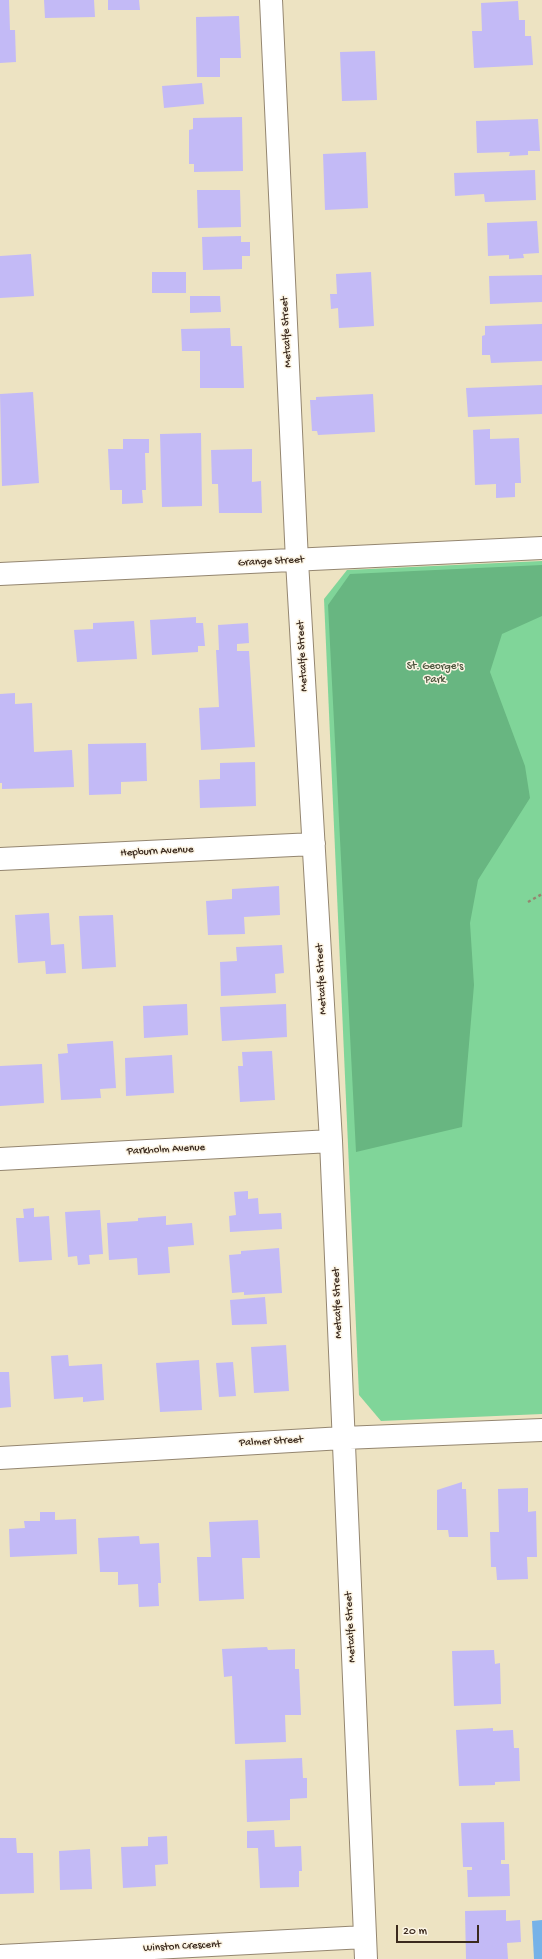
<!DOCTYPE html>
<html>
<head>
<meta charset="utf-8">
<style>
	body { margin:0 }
	#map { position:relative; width:542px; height:1959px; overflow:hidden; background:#ede3c2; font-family:"Gochi Hand",sans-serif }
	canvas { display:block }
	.scale { position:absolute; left:396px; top:1925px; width:83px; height:18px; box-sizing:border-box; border:2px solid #3b2a1e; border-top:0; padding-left:5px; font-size:12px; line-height:14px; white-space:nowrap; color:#3b2a1e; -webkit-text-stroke:3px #fcf5e5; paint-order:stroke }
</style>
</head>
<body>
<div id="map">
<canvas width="542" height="1959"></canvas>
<div class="scale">20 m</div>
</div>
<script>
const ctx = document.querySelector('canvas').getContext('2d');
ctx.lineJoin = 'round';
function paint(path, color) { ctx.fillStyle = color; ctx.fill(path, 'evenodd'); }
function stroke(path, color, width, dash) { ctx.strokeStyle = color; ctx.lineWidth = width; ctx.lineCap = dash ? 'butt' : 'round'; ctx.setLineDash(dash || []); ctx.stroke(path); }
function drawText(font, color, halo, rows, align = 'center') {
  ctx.font = font + ' "Gochi Hand",sans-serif'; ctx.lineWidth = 3; ctx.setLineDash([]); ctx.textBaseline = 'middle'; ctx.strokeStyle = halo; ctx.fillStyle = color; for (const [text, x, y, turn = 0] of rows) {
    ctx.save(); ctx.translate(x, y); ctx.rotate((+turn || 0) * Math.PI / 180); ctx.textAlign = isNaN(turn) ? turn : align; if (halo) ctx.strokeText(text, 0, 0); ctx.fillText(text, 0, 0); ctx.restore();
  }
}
paint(new Path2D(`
	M542,561V1414L381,1421L359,1395L324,599L347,570Z`), '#80d599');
paint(new Path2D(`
	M542,565V616L502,634L490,672L525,766L530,798L478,880L470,923L474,985L462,1127L356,1152L328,605L350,574Z`), '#68b681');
paint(new Path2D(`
	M542,1920V1959H534L532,1921Z`), '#76b2e8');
paint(new Path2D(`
	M0,0H9L10,30H15L16,62L0,63Z
	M44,0H94L95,17L45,18Z
	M108,0H139L140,10H108Z
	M518,1L519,20H525V36H531L533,65L474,68L472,31H482L481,3Z
	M239,16L241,58H220V77H197L196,17Z
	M375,51L377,100L342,101L340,52Z
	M202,83L204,104L164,108L162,86Z
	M242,117L243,171L194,172V164H189V130L193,129V118Z
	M538,119L540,151H528V155L509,156L510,152L477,153L476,121Z
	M366,152L368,208L325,210L323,154Z
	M535,170L536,200L485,202L484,194L455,196L454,173Z
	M197,190H240L241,227L198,228Z
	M537,221L539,253L523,254L524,258L509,259V255L488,256L487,223Z
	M241,236V242H250V256H242V269L203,270L202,237Z
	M31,254L34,296L0,298V256Z
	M152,272H186V293H152Z
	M371,272L374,326L339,328L338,308L331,309L330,294H337L336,274Z
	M542,275V302L490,304L489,276Z
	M190,296H220L221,312L190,313Z
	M542,324V361L491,363L490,355H482V336L485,335V326Z
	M230,328L231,346H242L244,388H200V351H182L181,329Z
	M542,385V414L468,417L466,388Z
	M33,392L39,483L2,486L0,394Z
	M373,394L375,432L318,435L317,431H312L310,400H316V397Z
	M490,429V439L519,438L521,483H515V497L496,498V484L475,485L473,430Z
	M201,433L202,506L162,507L160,434Z
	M123,439H149V453H145L146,490H142L143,503L122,504V490H110L108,449H123Z
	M252,449V482L261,481L262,513H219L218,484H212L211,450Z
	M196,617V623H203L205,646H198V652L152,655L150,620Z
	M134,621L137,659L77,662L74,630L93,629V623Z
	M248,623L249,643L237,644V651H249L255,747L201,750L199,708L219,707L216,650H219L218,625Z
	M15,693V704L32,703L34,752L72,750L74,787L2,789V783H0V694Z
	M146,743L147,781L121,782V794L89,795L88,744Z
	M255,762L256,806L200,808L199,780L220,779V763Z
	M279,886L280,915L244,917L245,934L208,935L206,901L232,899V889Z
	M49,913L51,945L64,944L66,973L46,974L45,961L18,963L15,915Z
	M113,915L116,967L82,969L79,916Z
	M282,945L284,973L275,974L276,993L221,996L220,962L237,961L236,947Z
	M187,1004L188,1035L144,1038L143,1006Z
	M286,1004L287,1037L222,1041L220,1007Z
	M113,1041L116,1088L100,1089L101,1098L61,1100L58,1054L68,1053L67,1044Z
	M272,1051L275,1100L240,1102L238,1066H243L242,1052Z
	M172,1055L174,1093L126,1096L125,1058Z
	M42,1064L44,1103L0,1106V1066Z
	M248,1191V1199L258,1198L259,1214L281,1213L282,1229L230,1232L229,1216L236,1215L234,1192Z
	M34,1208V1217L49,1216L52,1260L19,1262L16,1218H24L23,1209Z
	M100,1210L103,1254L89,1255L90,1264L78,1265L77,1256L68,1257L65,1212Z
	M166,1216V1225L192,1223L194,1245L168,1247L170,1273L138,1275L137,1258L109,1260L107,1223L138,1221V1218Z
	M279,1248L282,1293L244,1295V1292L232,1293L229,1255L241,1254V1251Z
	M265,1297L267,1324L232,1325L230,1300Z
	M286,1345L289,1391L254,1393L251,1347Z
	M68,1355L69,1366L102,1364L104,1400L83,1402V1397L54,1399L51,1356Z
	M199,1360L202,1410L160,1412L156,1363Z
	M233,1362L236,1396L219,1397L216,1363Z
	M0,1372H9L11,1407L0,1408Z
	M462,1482V1489H466L468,1537H449L448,1530H437V1490Z
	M528,1488V1512L536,1511L537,1557H527L528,1579L497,1580L496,1567H491L490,1532H499L498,1489Z
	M40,1512H55V1520L76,1519L77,1554L10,1557L9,1529L25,1528L24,1521H40Z
	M258,1520L260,1558H242L244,1599L199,1601L197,1557H211L209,1522Z
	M139,1536L140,1544L159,1543L161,1583H158L159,1606L139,1607L138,1584L118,1585V1572H100L98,1538Z
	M267,1647L268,1650L295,1649V1669H299L301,1715H285L286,1742L235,1744L232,1676L224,1677L222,1649Z
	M494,1650L495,1664L500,1663L501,1704L454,1706L452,1651Z
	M493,1728V1731L513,1730L514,1748H519L520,1781L495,1782V1785L459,1786L456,1730Z
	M302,1758L303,1778H307V1798L290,1799V1820L247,1822L245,1760Z
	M504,1822L505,1860H501V1864H509L510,1896L468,1897L467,1870H472V1867H463L461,1823Z
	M274,1830L275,1847L301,1846L302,1871H299V1887L260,1888L258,1848H247V1831Z
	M167,1836L168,1864L155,1865L156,1886L123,1888L121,1847L148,1846V1837Z
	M0,1838H16L17,1853H33L34,1893L0,1894Z
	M90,1849L92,1889L60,1890L59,1851Z
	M506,1910V1921L520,1920L521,1942L507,1943L508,1959H466L465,1911Z`), '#c3baf6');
const street = new Path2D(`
	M271,0L297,561L331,1141L366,1959
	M0,574L542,548
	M0,859L314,844
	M0,1159L331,1141
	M0,1458L343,1438L542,1430
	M0,1956L365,1937`);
stroke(street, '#948670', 24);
stroke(new Path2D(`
	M528,902L542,894`), '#948670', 2.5, [3, 3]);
stroke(street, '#fff', 22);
drawText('11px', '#3b2a1e', '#fcf5e5', [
	["Metcalfe Street",287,332,-93],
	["Grange Street",271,562,-3],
	["Metcalfe Street",303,656,-93],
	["Hepburn Avenue",157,852,-3],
	["Metcalfe Street",322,979,-93],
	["Parkholm Avenue",166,1150,-3],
	["Metcalfe Street",338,1303,-92],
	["Palmer Street",271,1442,-3],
	["Metcalfe Street",351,1627,-93],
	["Winston Crescent",182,1947,-3]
]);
drawText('11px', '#4c553d', '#fcf5e5', [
	["St. George's",435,667],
	["Park",435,680]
]);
</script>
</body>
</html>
